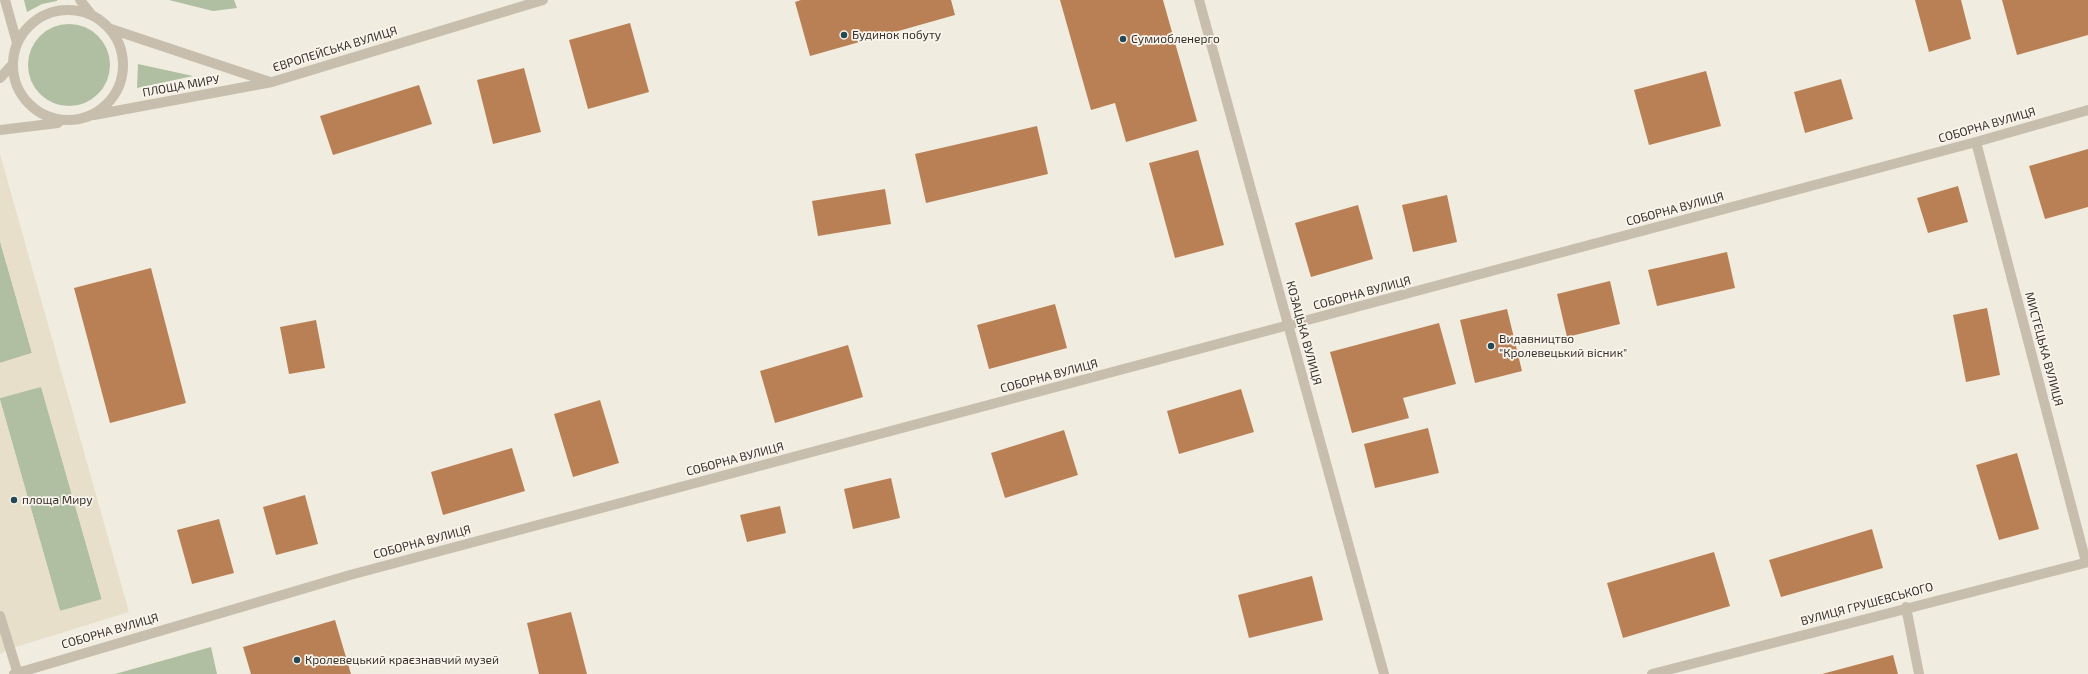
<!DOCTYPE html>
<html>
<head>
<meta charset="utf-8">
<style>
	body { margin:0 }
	canvas { display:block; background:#f1ece0 }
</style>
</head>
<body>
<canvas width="2088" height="674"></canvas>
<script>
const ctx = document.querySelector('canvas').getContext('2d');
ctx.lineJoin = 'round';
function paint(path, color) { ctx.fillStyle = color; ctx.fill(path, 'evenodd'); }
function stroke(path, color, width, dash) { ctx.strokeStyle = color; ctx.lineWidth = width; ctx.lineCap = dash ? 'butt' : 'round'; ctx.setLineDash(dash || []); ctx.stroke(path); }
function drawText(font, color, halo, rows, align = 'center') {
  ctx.font = font + ' "Exo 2",sans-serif'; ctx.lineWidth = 3.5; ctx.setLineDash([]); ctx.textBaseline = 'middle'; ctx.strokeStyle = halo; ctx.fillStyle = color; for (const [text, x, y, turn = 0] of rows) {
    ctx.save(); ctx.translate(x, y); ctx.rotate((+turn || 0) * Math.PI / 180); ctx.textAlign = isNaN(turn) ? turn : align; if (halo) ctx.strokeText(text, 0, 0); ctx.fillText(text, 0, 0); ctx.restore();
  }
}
paint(new Path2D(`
	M24,0H57V1L42,4L27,12Z
	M169,0H234L237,8L213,11Z
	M28 65a41 41 0 1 1 82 0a41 41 0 1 1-82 0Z
	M138,64L193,76L137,88Z
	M0,241L32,353L0,363Z
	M41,386L102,600L60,611L0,400V398Z
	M211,647L217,674H115Z`), '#b0bfa1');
paint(new Path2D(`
	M0,154L129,612L9,649L0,654V400L60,611L102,599L41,387L0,398V363L32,353L0,241Z`), '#e7dfc9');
paint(new Path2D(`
	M801,0H951L955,15L810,56L795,2Z
	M1060,0H1163L1197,121L1126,142L1115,103L1091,110Z
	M1915,0H1961L1971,39L1929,52Z
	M2002,0H2088V35L2017,55Z
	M630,23L649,92L588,109L569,40Z
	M524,68L541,132L493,144L477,80Z
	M1706,71L1721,126L1649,145L1634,90Z
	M1841,79L1853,119L1805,133L1794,92Z
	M419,85L432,124L333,155L320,116Z
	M1037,126L1048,174L926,203L915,154Z
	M2088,149V207L2045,219L2029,166Z
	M1198,150L1224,245L1175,258L1149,163Z
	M1958,186L1968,222L1928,233L1917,198Z
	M885,189L891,224L818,236L812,201Z
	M1447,195L1457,242L1413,252L1402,205Z
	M1358,205L1373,259L1311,277L1295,223Z
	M1727,252L1735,288L1657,306L1648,270Z
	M151,268L186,403L110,423L74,288Z
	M1610,281L1620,324L1567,337L1557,294Z
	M1055,304L1067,348L989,369L977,325Z
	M1987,308L2000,375L1966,382L1953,315Z
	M1507,309L1522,371L1475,383L1460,320Z
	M316,320L325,368L289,374L280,327Z
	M1439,323L1456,384L1403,398L1409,418L1352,433L1330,352Z
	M848,345L863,397L775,423L760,371Z
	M1241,389L1254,432L1179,454L1167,411Z
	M600,400L619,463L573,477L554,414Z
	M1428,428L1439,473L1375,488L1364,444Z
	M1064,430L1078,475L1005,498L991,453Z
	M512,448L525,491L443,515L431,472Z
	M2017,453L2039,529L1999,540L1976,465Z
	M891,478L900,518L853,529L844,489Z
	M305,495L318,544L276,555L263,507Z
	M780,506L786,533L747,542L740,515Z
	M219,519L234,573L192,584L177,530Z
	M1872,529L1883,568L1781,597L1769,560Z
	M1714,552L1730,606L1623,638L1607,583Z
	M1312,576L1323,620L1249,638L1238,595Z
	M571,612L587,674H539L527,623Z
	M335,620L351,674H251L243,647Z
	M1893,655L1898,674H1822Z`), '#ba8055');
stroke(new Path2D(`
	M5,0L17,43
	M80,0L91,14
	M1199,0L1384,674
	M13 65a55 55 0 1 1 110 0a55 55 0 1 1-110 0Z
	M111,29L270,82
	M0,78L12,65
	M94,115L272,82L543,0
	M0,130L58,123
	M1976,142L2086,562
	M1906,607L1919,674
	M0,616L18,674
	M14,674L350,575L1976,142L2088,110
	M1652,674L2088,562`), '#c8bead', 10);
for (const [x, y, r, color] of [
	[844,35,4,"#244955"],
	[1123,39,4,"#244955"],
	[1491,346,4,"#244955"],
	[14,500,4,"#244955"],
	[297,660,4,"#244955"]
]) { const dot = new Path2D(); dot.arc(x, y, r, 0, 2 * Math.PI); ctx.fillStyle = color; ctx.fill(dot); stroke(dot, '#f9f5ec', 1.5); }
drawText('12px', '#37312b', '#f9f5ec', [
	["Будинок побуту",852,35],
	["Сумиобленерго",1131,39],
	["Видавництво",1499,339],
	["\"Кролевецький вісник\"",1499,353],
	["площа Миру",22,500],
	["Кролевецький краєзнавчий музей",305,660]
], 'left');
drawText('12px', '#37312b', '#f9f5ec', [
	["ЄВРОПЕЙСЬКА ВУЛИЦЯ",335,49,-17],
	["ПЛОЩА МИРУ",181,86,-10],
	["СОБОРНА ВУЛИЦЯ",1987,125,-16],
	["СОБОРНА ВУЛИЦЯ",1675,209,-15],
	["СОБОРНА ВУЛИЦЯ",1362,293,-15],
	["КОЗАЦЬКА ВУЛИЦЯ",1304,333,75],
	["МИСТЕЦЬКА ВУЛИЦЯ",2044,349,75],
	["СОБОРНА ВУЛИЦЯ",1049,376,-15],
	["СОБОРНА ВУЛИЦЯ",735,459,-15],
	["СОБОРНА ВУЛИЦЯ",422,542,-15],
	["ВУЛИЦЯ ГРУШЕВСЬКОГО",1867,604,-15],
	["СОБОРНА ВУЛИЦЯ",110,631,-16]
]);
</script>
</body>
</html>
